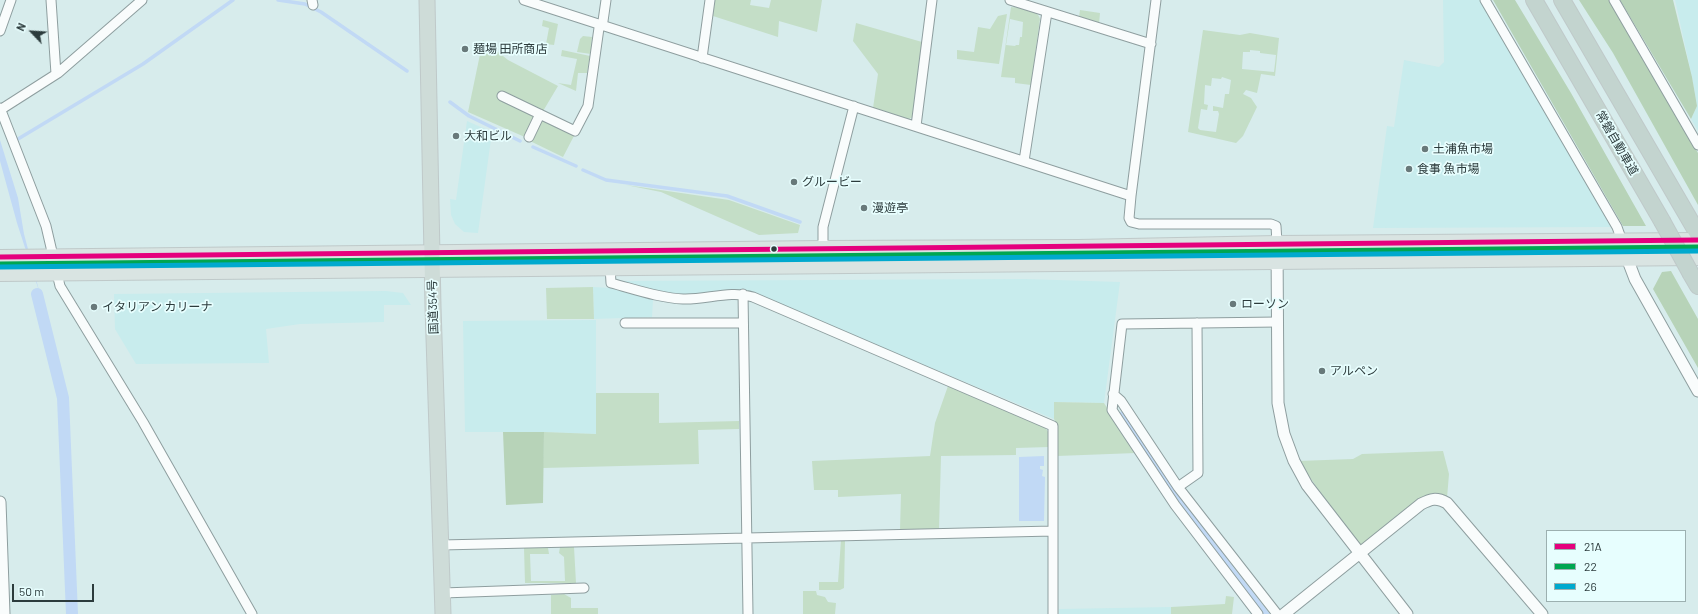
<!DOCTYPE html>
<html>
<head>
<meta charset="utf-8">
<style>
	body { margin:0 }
	#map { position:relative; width:1698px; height:614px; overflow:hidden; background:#d7ecec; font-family:Barlow,sans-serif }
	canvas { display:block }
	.legend { position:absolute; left:1546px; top:530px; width:140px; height:72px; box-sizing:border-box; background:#e7fefe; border:1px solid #9cb0b0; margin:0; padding:5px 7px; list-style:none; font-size:12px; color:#2c3b3c }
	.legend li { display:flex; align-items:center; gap:8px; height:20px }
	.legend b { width:20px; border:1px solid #9cb0b0 }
	.north { position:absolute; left:12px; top:12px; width:40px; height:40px; -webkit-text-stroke:3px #e7fefe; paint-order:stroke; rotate:295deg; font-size:11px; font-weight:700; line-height:16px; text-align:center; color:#2c3b3c }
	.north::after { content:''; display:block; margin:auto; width:14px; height:18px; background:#2c3b3c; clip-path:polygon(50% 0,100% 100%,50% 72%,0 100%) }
	.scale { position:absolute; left:12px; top:584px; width:82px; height:18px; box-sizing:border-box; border:2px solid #2c3b3c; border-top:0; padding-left:5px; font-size:12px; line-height:14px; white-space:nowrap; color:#2c3b3c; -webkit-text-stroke:3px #e7fefe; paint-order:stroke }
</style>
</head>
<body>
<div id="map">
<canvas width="1698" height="614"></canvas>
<ul class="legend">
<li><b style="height:5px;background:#e5007d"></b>21A</li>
<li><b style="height:5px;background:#00a651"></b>22</li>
<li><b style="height:5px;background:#00a9ce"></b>26</li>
</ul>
<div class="north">N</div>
<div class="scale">50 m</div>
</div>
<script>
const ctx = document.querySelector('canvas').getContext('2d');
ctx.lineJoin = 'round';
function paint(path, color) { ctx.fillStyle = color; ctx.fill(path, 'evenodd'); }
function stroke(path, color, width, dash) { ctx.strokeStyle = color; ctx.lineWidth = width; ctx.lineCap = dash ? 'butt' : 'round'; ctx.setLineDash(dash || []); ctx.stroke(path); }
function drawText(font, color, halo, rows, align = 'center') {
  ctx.font = font + ' Barlow,"Noto Sans JP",sans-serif'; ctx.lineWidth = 3.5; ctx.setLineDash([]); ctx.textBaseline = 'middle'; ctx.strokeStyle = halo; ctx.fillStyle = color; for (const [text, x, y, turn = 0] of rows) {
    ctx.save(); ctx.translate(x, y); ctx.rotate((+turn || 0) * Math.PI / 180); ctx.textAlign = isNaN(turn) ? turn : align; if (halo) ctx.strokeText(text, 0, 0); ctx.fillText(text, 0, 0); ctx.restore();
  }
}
paint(new Path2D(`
	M1443,0H1480L1611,227L1373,228L1387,126L1394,127L1404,60L1439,67L1444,62Z
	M1675,0H1698V131L1691,119L1697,106L1692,77Z
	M467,121L492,132L478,233L464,232L455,224L451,215L450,199L456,200Z
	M1025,279L1120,282L1104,403L1055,402L1054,419L749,292L740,290L681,297L617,281Z
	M593,287L610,288L653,300L652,317L594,319Z
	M386,291L403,293L411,305H384V322L300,324L266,329L269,363L136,364L115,329L114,294Z
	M596,320V434L544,432H465L463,321Z
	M1171,607V614H1059V609Z`), '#c8eced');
paint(new Path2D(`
	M715,0H751L750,5L769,8L771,0H822L817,32L779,21L778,37L713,16Z
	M1011,7C1021,8 1037,8 1040,19L1031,85L1015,83V78L1001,77ZM1010,19L1023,22L1022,37H1020L1019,45H1016L1015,46L1006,45Z
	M1080,10L1100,13L1099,24L1079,17Z
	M1007,14L999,64L957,59V50L974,52L978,27L990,29L998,16Z
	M543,20L558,24L554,45L546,44L549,28L542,26Z
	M856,23L922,42L913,117L909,119L873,108L878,74L853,41Z
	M1203,30L1240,35L1250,33L1279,38L1275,76L1261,74L1257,93L1246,90L1243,94L1251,98L1257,107L1243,136L1236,143L1188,132ZM1250,50L1260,51V53L1276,55L1274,72L1242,69L1243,52H1250ZM1222,77L1231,80L1229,94H1225L1223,108L1213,106V111H1218L1219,114L1216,132L1200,130L1198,128L1201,109L1207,110L1208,105L1204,104L1205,85L1211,86L1212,78L1221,79Z
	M583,36L592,37L591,54L577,52L580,39Z
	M483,40L508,60L558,86L527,138L468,112Z
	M562,50L590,56L587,73H578L576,91L558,83L571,85L577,59L561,56Z
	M541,117L575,134L563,157L530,141Z
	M626,185L729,200L800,225L798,233L759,235L661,192Z
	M593,287L594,319H547L546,288Z
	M948,386L1045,427L1048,432L1049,447L1016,448V455L941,456L939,529L900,530L901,494L838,497V490H814L812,461L930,456L935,423Z
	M596,393H659V423L739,421V429L698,430L699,464L543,468L544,432L596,434Z
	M1054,402L1104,403L1136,453L1057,456V425L1054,419Z
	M1443,451L1449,474L1447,498L1441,494L1432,493L1360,547L1298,461L1353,459L1362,454Z
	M841,540L845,541L844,588L840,590H819V582H838Z
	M560,547H574L576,583H525L524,548H548L549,554H530L531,581H565L564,557L559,553Z
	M803,591H816L817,595L825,597L828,602L836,603L835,614H803Z
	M564,594L571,598V608H598V614H551V595Z
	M1226,596L1234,597L1232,614H1171V607L1225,604Z`), '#c4dec7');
paint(new Path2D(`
	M1493,0H1515L1571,93L1646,226H1623Z
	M1579,0H1610L1698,153V205L1613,53Z
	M1620,0H1673L1692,77L1697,106L1691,119Z
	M1671,271L1698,319V368L1653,289L1662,272Z
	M503,432H544L543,503L506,505Z`), '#b7d3b8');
paint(new Path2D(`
	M0,140L18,198L24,234L40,294L17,223L0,161Z
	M1123,410L1231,564L1270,614H1263L1186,514L1119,413Z
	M1044,456V466H1040V469L1043,470L1042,476L1045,477L1044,521H1019V457Z`), '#c1d9f5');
stroke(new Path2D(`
	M278,0L305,4L321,12L407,71
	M450,102L469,116L520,141
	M18,139L143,64L233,0
	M533,147L576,166
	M583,170L606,180L727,196L800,222`), '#c1d9f5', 3.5);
stroke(new Path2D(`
	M37,294L63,398L72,614`), '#c1d9f5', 12);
const minor = new Path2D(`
	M51,0L56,74
	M312,0L313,5
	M524,0L1131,196
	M1010,0L1151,44
	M1156,0L1131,196L1129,218L1131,222L1139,224H1271L1276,226L1277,243
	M1485,0L1617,227L1622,241
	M1614,0L1698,145
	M0,31L11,0
	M702,58L710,0
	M502,96L575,131L588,106L599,28L603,21L606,0
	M0,108L46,226L60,286L143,422L252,614
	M0,110L58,73L142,0
	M916,126L932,0
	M529,137L540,114
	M1024,161L1047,12
	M609,250L611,283C634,289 659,298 683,299C706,300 730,290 753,297L1053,426V614
	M1437,261V243
	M823,265V227L854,106
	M743,294L748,614
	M625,323H743
	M1113,394L1121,401L1178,487L1277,614
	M1178,487L1198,473L1197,323
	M441,545L1053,531
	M443,593L584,588
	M1258,614L1175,505L1112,410L1122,324L1278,322`);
const tertiary = new Path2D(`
	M1277,243L1278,403L1284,434L1294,461L1307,485L1407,614
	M1627,258L1635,279L1698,391
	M0,502L4,614
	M1284,614L1421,504C1431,499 1436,497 1447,503L1542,614`);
const primary = new Path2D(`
	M0,257L823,248L1078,247L1277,243L1698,240
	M0,274L1698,258`);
const trunk = new Path2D(`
	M427,0L433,307L443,614`);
const motorway = new Path2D(`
	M1534,0L1662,221
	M1562,0L1698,234
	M1691,274L1698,286`);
stroke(minor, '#8e9e9f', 11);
stroke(tertiary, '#8e9e9f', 13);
stroke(primary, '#bfc9c9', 16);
stroke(trunk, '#bfc9c9', 17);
stroke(motorway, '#bfc9c9', 18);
stroke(minor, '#f9fcfc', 9);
stroke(tertiary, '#f9fcfc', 11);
stroke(primary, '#d9e4e2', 14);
stroke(trunk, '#cedcd8', 15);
stroke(motorway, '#c3d4cf', 16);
const motorwayBridge = new Path2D(`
	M1662,221L1691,274`);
stroke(motorwayBridge, '#bfc9c9', 18, []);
stroke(motorwayBridge, '#c3d4cf', 16);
stroke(new Path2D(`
	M0,257L1698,240`), '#e5007d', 5);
stroke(new Path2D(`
	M0,264L1698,247`), '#00a651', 5);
stroke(new Path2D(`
	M0,267L1698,251`), '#00a9ce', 5);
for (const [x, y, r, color] of [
	[465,49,4,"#68797a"],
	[456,136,4,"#68797a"],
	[1425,149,4,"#68797a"],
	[1409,169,4,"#68797a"],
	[794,182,4,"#68797a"],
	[864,208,4,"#68797a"],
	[774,249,3.5,"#2c3b3c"],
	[1233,304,4,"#68797a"],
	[94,307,4,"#68797a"],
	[1322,371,4,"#68797a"]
]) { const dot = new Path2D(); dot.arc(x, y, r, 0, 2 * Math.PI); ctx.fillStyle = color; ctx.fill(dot); stroke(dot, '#e7fefe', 1.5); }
drawText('12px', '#2c3b3c', '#e7fefe', [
	["麺場 田所商店",473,49],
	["大和ビル",464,136],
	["土浦魚市場",1433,149],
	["食事 魚市場",1417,169],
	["グルービー",802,182],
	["漫遊亭",872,208],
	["ローソン",1241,304],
	["イタリアン カリーナ",102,307],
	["アルペン",1330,371]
], 'left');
drawText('12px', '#2c3b3c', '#e7fefe', [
	["常磐自動車道",1617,143,60],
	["国道354号",433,307,-92]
]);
</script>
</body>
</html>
